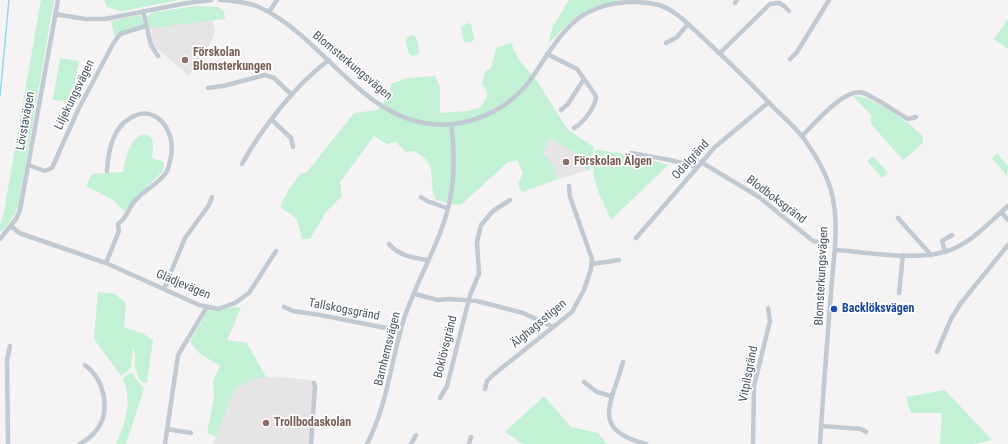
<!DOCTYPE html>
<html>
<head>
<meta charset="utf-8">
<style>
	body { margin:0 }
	canvas { display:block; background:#f5f3f3 }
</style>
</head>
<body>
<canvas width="1008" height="444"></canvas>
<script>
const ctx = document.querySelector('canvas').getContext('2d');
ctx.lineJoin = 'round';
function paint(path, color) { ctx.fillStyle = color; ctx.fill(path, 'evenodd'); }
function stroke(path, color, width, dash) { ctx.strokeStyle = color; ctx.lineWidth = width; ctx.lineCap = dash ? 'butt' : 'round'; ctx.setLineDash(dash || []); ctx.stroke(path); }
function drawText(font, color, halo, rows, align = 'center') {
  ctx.font = font + ' "Roboto Condensed",sans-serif'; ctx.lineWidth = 3.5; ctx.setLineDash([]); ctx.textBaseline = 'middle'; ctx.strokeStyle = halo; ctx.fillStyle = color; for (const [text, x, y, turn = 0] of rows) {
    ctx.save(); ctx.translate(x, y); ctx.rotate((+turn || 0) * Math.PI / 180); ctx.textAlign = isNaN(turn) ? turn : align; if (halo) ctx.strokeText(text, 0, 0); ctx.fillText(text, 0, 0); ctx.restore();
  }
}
paint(new Path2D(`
	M212,19L215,30L212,40L189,76L153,45L150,25Z
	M550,138L581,157L586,171L558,179L554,166L543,153Z
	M266,377L292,378L314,381L310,444H213L234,391L248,381Z`), '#e6e4e5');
paint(new Path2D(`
	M41,0H54L18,208L7,226L0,232V224L3,217Z
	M104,0H180L122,11L107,7Z
	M569,0H620C586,6 571,20 548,44L553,26Z
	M195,6L218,7L224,11L225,19L149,28L147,17L151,13Z
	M139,15L142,18L143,25L115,38L111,21Z
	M1008,19V49L994,39Z
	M468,23L471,24L474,39L472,42H464L461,27Z
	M413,35C418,39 420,48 418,54L412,56L409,54L406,41L408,37Z
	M511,43L519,60L537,81L568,130L594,147L591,169L586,171L581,157L550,138L543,153L554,166L558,179L522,192L518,185L523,173L517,160L507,163L462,204C452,206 446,202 436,200C429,187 435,171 427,161C424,157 418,154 414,151L406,152L396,142L387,144L374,136L340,182L342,196L326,212L310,239H302L297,219L280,207L289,189L300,174L307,172L354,113L377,110L389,96L391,84L407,78L435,76L440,87V113L468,111L481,107L488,94L482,84L485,71L491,68L496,48Z
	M60,58L79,61L71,101L53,100Z
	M853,96C872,95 911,123 923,137V143L903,160L871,124V115Z
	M144,134C156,136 153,149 152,158L164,162L163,171L133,201L125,212L113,200L86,186L92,174L123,172C126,159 129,138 144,134Z
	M598,150L625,154L629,159L639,156L668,165L611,220L598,191L593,172L595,151Z
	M997,153L1008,166L1007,176L992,158Z
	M873,156L888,173L882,178L867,161Z
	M98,292L115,294L126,303L124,327L142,333L153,340L147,382L144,383L140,380L135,368V356L133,347L131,368L121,376L94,339Z
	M233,307L241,308L227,340L247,343L266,377L248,381L234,391L216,437L207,433L214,398L213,381L220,366L199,353L190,342L208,310L215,311Z
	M131,372L144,389L126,444H116C125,425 133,400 123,379Z
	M945,390L992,440L974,444H940L942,413H911L906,397Z
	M544,396L571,427L598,433L607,444H523L505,432Z`), '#c3f1d5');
stroke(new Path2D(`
	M0,96L9,0`), '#90daee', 1.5);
stroke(new Path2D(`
	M220,0C233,1 249,2 261,8C321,36 361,117 431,124C469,128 509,110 531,79C548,55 564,22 593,10C612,1 639,0 659,5C675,10 688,24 701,36C726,59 751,83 775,109C785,118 796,128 804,139C817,157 829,177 833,199C839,230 833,262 831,293C827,343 823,394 820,444
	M735,3L737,0
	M143,11L151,45L158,56
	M269,12L277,0
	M55,14L85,19H105L187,3L211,0
	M666,43L677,37L688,24
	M720,53L770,4L779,3L784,6L789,11
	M547,54L577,69L596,96C596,107 583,123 574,128
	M790,59L797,52L829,0
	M208,88L223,86L265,75L274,78L292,95
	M561,110L568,104L584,79
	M272,120L291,138L293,147
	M802,136C814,124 845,87 863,93C875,97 896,112 908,119L916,117
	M631,153L670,160L697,167
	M701,162L759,197L813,241L818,242
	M242,164C261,129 297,83 329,60
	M28,165L45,171L52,168L78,110L113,44L120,34L146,26
	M421,197L427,201L447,208
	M1001,212L1008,220
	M898,218L931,255
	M11,226L19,233L106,263L199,305L218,309L235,303L249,293L276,251
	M636,238L715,147L769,102
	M0,239L16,219L20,210L58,0
	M389,244C399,256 414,258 428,260
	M835,250C871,252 927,264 959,246C977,237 993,219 1008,206
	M945,252L942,241L952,235
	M106,263L119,231L118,224C127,218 128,209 134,202C143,191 158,184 166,173C169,168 170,161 171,156C176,131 155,101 129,119C112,129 108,153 107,171
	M592,264L619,260
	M164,289L185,238L209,205L212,197
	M899,293L903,255
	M415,294L438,300L449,299L477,301L523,313L553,327
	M284,307L293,311L320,315L401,331
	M937,352L951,319L961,303L1008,245
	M623,362C612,403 589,430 646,444
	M584,382L597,392L611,396
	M485,389L487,381L493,375L572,312L584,290L591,269L592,259L570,197L569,186
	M440,398L447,386L470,295L479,274L477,242L481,225L493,211L510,200
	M821,426L861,429L866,432
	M167,429L191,433
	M8,444L7,360L10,346
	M80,444C85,441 91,437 95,432C112,413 105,380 85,365
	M165,444L178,355L207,307
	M311,444L315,386L314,383
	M367,444C388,403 390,365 403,322C416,279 444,239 451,194C455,171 454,147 451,124
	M411,444L416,435
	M469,444L471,437
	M753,444L754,386L770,321L768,308`), '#c1cad2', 4.5);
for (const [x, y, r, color] of [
	[185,60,4,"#8d6e63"],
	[566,162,4,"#8d6e63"],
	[834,309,4,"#1a4fb4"],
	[266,423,4,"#8d6e63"]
]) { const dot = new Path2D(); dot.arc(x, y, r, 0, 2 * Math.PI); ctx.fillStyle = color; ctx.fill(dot); stroke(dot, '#fff', 1.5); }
drawText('bold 12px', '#785e54', '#fff', [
	["Förskolan",193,53],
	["Blomsterkungen",193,67],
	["Förskolan Älgen",574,162],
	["Trollbodaskolan",274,423]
], 'left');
drawText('12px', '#4a5661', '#fff', [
	["Blomsterkungsvägen",352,66,40],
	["Liljekungsvägen",75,95,-64],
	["Lövstavägen",26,121,-80],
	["Odalgränd",691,160,-48],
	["Blodboksgränd",776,200,37],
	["Blomsterkungsvägen",822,276,-87],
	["Glädjevägen",183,285,23],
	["Tallskogsgränd",344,310,11],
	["Älghagsstigen",539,324,-40],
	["Boklövsgränd",446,347,-76],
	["Barnhemsvägen",388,349,-76],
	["Vitpilsgränd",749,374,-79]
]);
drawText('bold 12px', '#164399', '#fff', [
	["Backlöksvägen",842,309]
], 'left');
</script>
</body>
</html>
